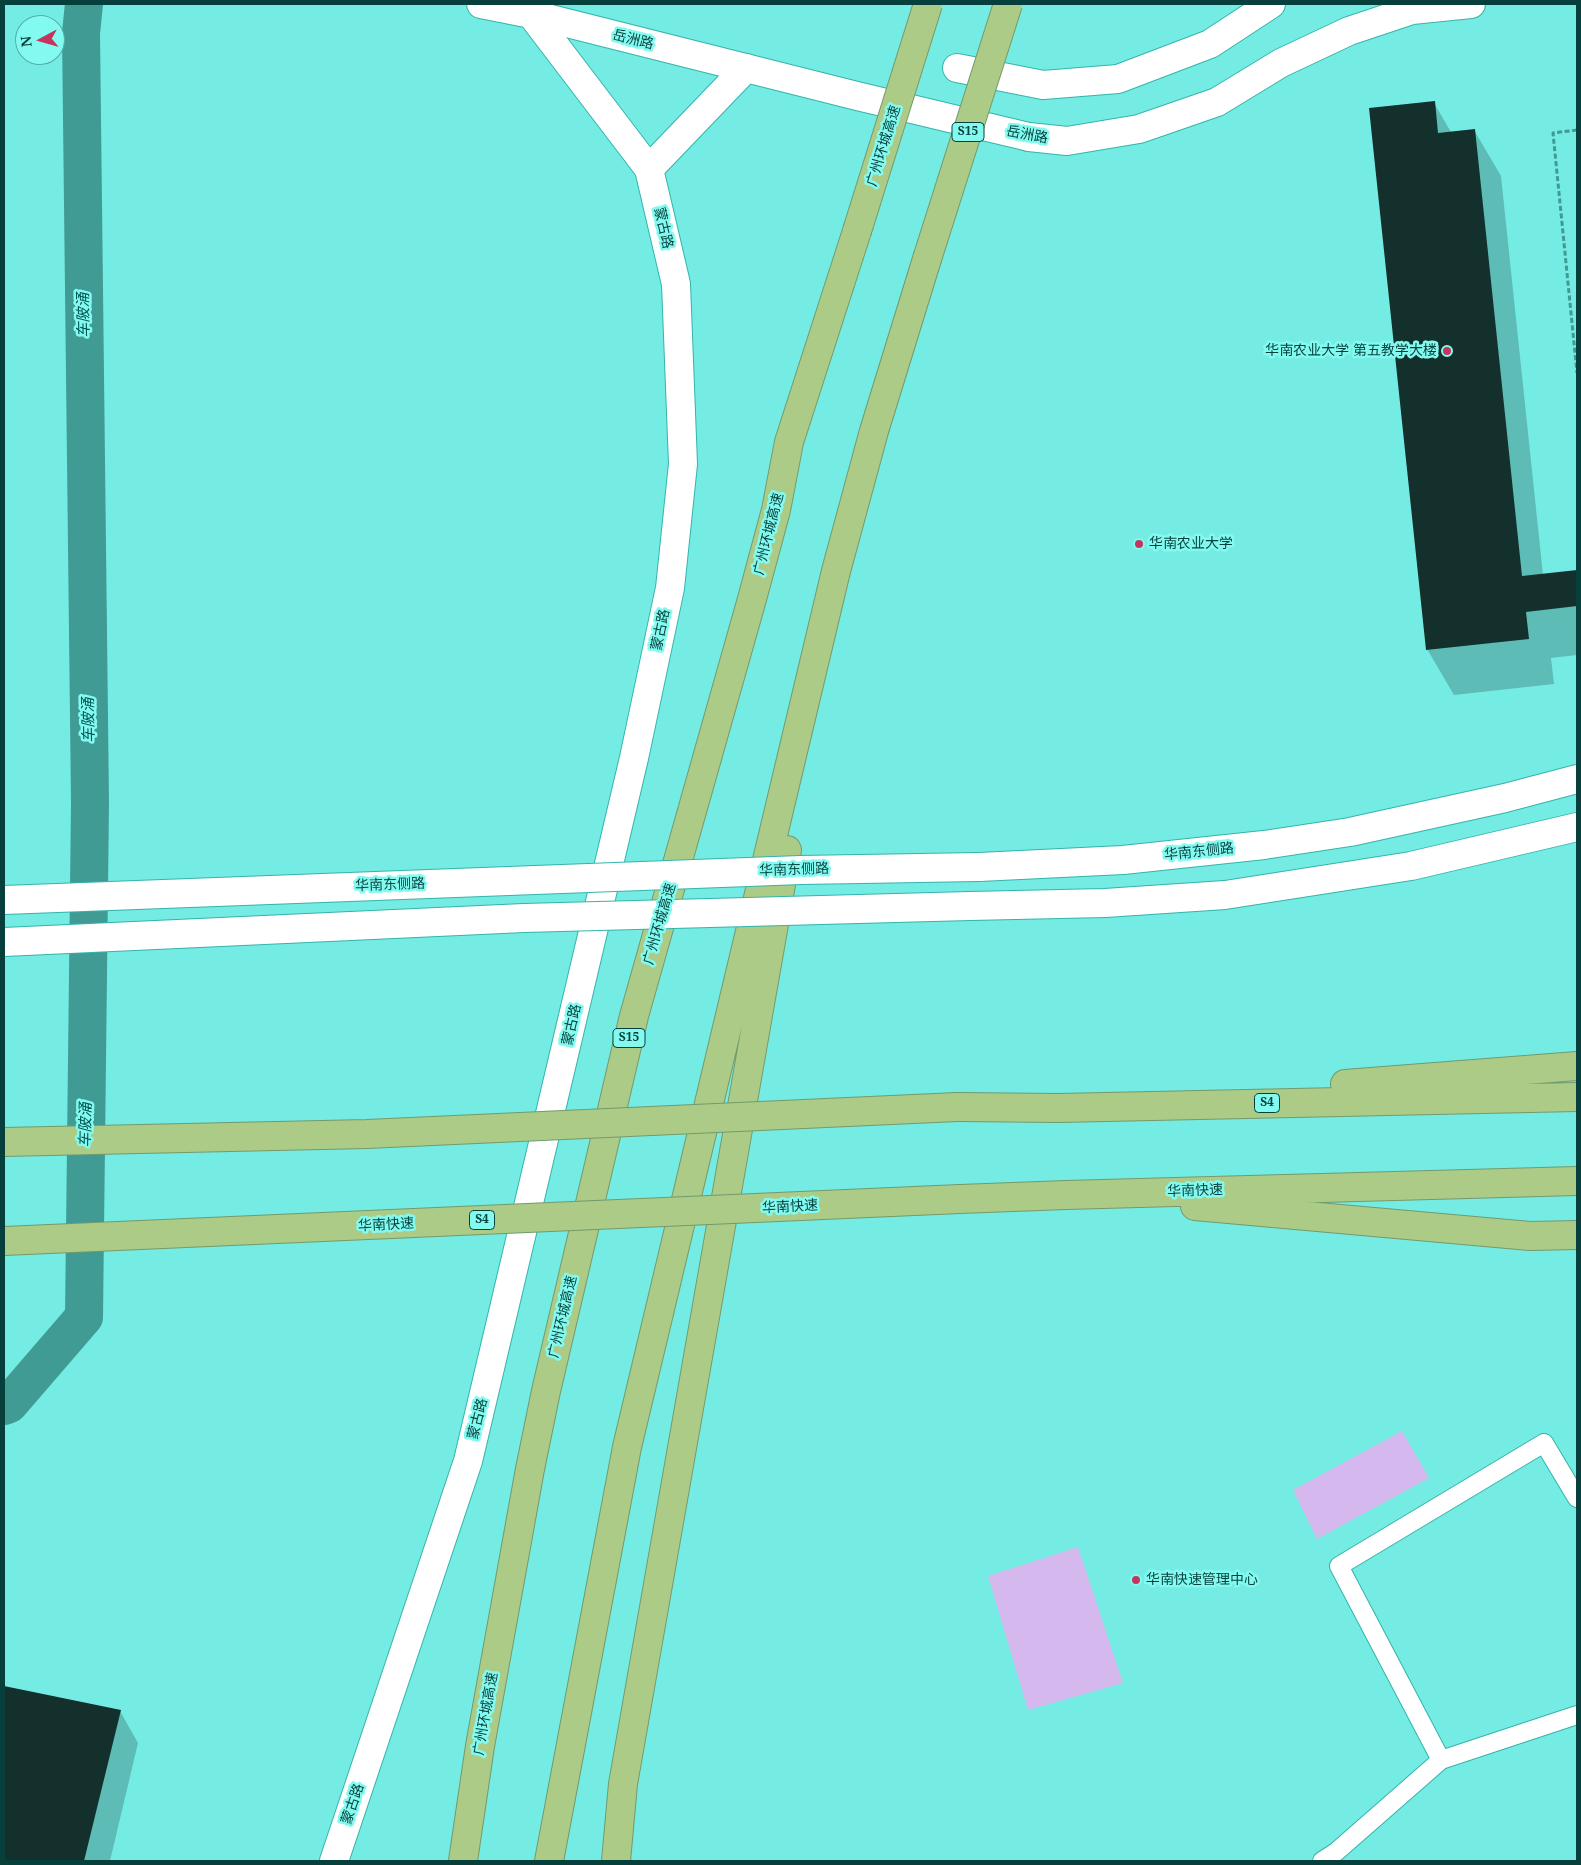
<!DOCTYPE html>
<html>
<head>
<meta charset="utf-8">
<style>
	body { margin:0 }
	#map { position:relative; width:1581px; height:1865px; overflow:hidden; background:#75ece3; font-family:"Noto Serif",serif }
	canvas { display:block }
	.frame { position:absolute; inset:0; border:5px solid #073f3c; pointer-events:none }
	.north { position:absolute; left:15px; top:15px; width:50px; height:50px; box-sizing:border-box; background:#83faf0; border:1px solid #51afa8; border-radius:50%; rotate:264deg; font-size:14px; font-weight:700; line-height:20px; text-align:center; color:#073f3c }
	.north::after { content:''; display:block; margin:auto; width:18px; height:22px; background:#c4355e; clip-path:polygon(50% 0,100% 100%,50% 72%,0 100%) }
</style>
</head>
<body>
<div id="map">
<canvas width="1581" height="1865"></canvas>
<div class="frame"></div>
<div class="north">N</div>
</div>
<script>
const ctx = document.querySelector('canvas').getContext('2d');
ctx.lineJoin = 'round';
function paint(path, color) { ctx.fillStyle = color; ctx.fill(path, 'evenodd'); }
function stroke(path, color, width, dash) { ctx.strokeStyle = color; ctx.lineWidth = width; ctx.lineCap = dash ? 'butt' : 'round'; ctx.setLineDash(dash || []); ctx.stroke(path); }
function drawText(font, color, halo, rows, align = 'center') {
  ctx.font = font + ' "Noto Serif","Noto Sans SC",serif'; ctx.lineWidth = 5; ctx.setLineDash([]); ctx.textBaseline = 'middle'; ctx.strokeStyle = halo; ctx.fillStyle = color; for (const [text, x, y, turn = 0] of rows) {
    ctx.save(); ctx.translate(x, y); ctx.rotate((+turn || 0) * Math.PI / 180); ctx.textAlign = isNaN(turn) ? turn : align; if (halo) ctx.strokeText(text, 0, 0); ctx.fillText(text, 0, 0); ctx.restore();
  }
}
paint(new Path2D(`
	M1402,1431L1429,1478L1317,1539L1293,1490Z
	M1078,1547L1123,1683L1028,1710L988,1576Z`), '#d5b9ee');
paint(new Path2D(`
	M1434,103L1451,132L1474,130L1501,176L1543,575L1577,571V655L1551,658L1554,684L1454,695L1427,649Z
	M4,1687L120,1711L138,1743L110,1861H4Z`), '#0003');
stroke(new Path2D(`
	M4,1406L9,1404L84,1317L90,803L81,33L84,4`), '#409b94', 38);
paint(new Path2D(`
	M1435,101L1438,133L1475,129L1522,576L1577,570V606L1526,612L1529,639L1426,650L1369,108Z
	M4,1686L121,1710L84,1861H4Z`), '#13302d');
const lane = new Path2D(`
	M1441,1760L1339,1566L1544,1443L1577,1498
	M1322,1861L1336,1852L1441,1760L1577,1715`);
const street = new Path2D(`
	M957,68L1043,85L1118,79L1210,44L1271,4
	M1029,137L1067,141L1139,129L1217,102L1281,63L1349,31L1412,10L1471,4
	M649,169L746,68
	M334,1861L468,1461L634,758L670,588L683,464L676,284L649,169L531,14`);
const secondary = new Path2D(`
	M481,4L531,14L857,96L1029,137
	M979,867L1123,860L1264,845L1350,832L1505,798L1577,779
	M970,906L1105,903L1225,895L1411,866L1577,827`);
const highway = new Path2D(`
	M1345,1084L1577,1066
	M957,1107L1058,1108L1577,1097
	M960,1199L1066,1195L1577,1181
	M1195,1206L1530,1236L1577,1235
	M463,1861L480,1746L530,1469L546,1391L634,1016L752,599L776,510L789,442L857,231
	M549,1861L627,1447L836,571L874,431L927,259
	M616,1861L623,1784L787,850`);
stroke(lane, '#34b4ab', 20);
stroke(street, '#34b4ab', 30);
stroke(secondary, '#34b4ab', 30);
stroke(highway, '#729a6d', 30);
stroke(new Path2D(`
	M1577,130L1553,133L1577,373`), '#409993', 3, [5, 2.5]);
stroke(lane, '#fff', 18);
stroke(street, '#fff', 28);
stroke(secondary, '#fff', 28);
stroke(highway, '#accb87', 28);
const secondaryBridge = new Path2D(`
	M4,900L801,870L979,867
	M4,942L524,918L970,906`);
const highwayBridge = new Path2D(`
	M857,231L928,4
	M927,259L1008,4
	M4,1142L367,1134L957,1107
	M4,1241L960,1199`);
stroke(secondaryBridge, '#34b4ab', 30, []);
stroke(highwayBridge, '#729a6d', 30, []);
stroke(secondaryBridge, '#fff', 28);
stroke(highwayBridge, '#accb87', 28);
for (const [x, y, r, color] of [
	[1447,351,5,"#c4355e"],
	[1139,544,5,"#c4355e"],
	[1136,1580,5,"#c4355e"]
]) { const dot = new Path2D(); dot.arc(x, y, r, 0, 2 * Math.PI); ctx.fillStyle = color; ctx.fill(dot); stroke(dot, '#83faf0', 2); }
for (const [x, y, w] of [
	[968,132,32],
	[629,1038,32],
	[1267,1103,25],
	[482,1220,25]
]) { const box = new Path2D(); box.roundRect(x - w / 2, y - 9.5, w, 19, 4); ctx.fillStyle = '#83faf0'; ctx.fill(box); stroke(box, '#073f3c', 1); }
drawText('bold 12px', '#073f3c', null, [
	["S15",968,132],
	["S15",629,1038],
	["S4",1267,1103],
	["S4",482,1220]
]);
drawText('14px', '#073f3c', '#83faf0', [
	["岳洲路",633,40,14],
	["岳洲路",1027,135,10],
	["广州环城高速",884,146,-73],
	["蒙古路",663,228,77],
	["广州环城高速",769,534,-76],
	["蒙古路",661,630,-78],
	["华南东侧路",1199,852,-6],
	["华南东侧路",794,870,-2],
	["华南东侧路",390,885,-2],
	["广州环城高速",660,924,-74],
	["蒙古路",572,1025,-77],
	["华南快速",1195,1191,-2],
	["华南快速",790,1207,-3],
	["华南快速",386,1225,-3],
	["广州环城高速",563,1317,-77],
	["蒙古路",478,1419,-76],
	["广州环城高速",486,1714,-80],
	["蒙古路",353,1804,-71]
]);
drawText('14px', '#073f3c', '#83faf0', [
	["华南农业大学 第五教学大楼",1437,351,"right"],
	["华南农业大学",1149,544],
	["华南快速管理中心",1146,1580]
], 'left');
drawText('italic 15px', '#005550', '#83faf0', [
	["车陂涌",84,315,-91],
	["车陂涌",89,720,-91],
	["车陂涌",86,1125,-89]
]);
</script>
</body>
</html>
